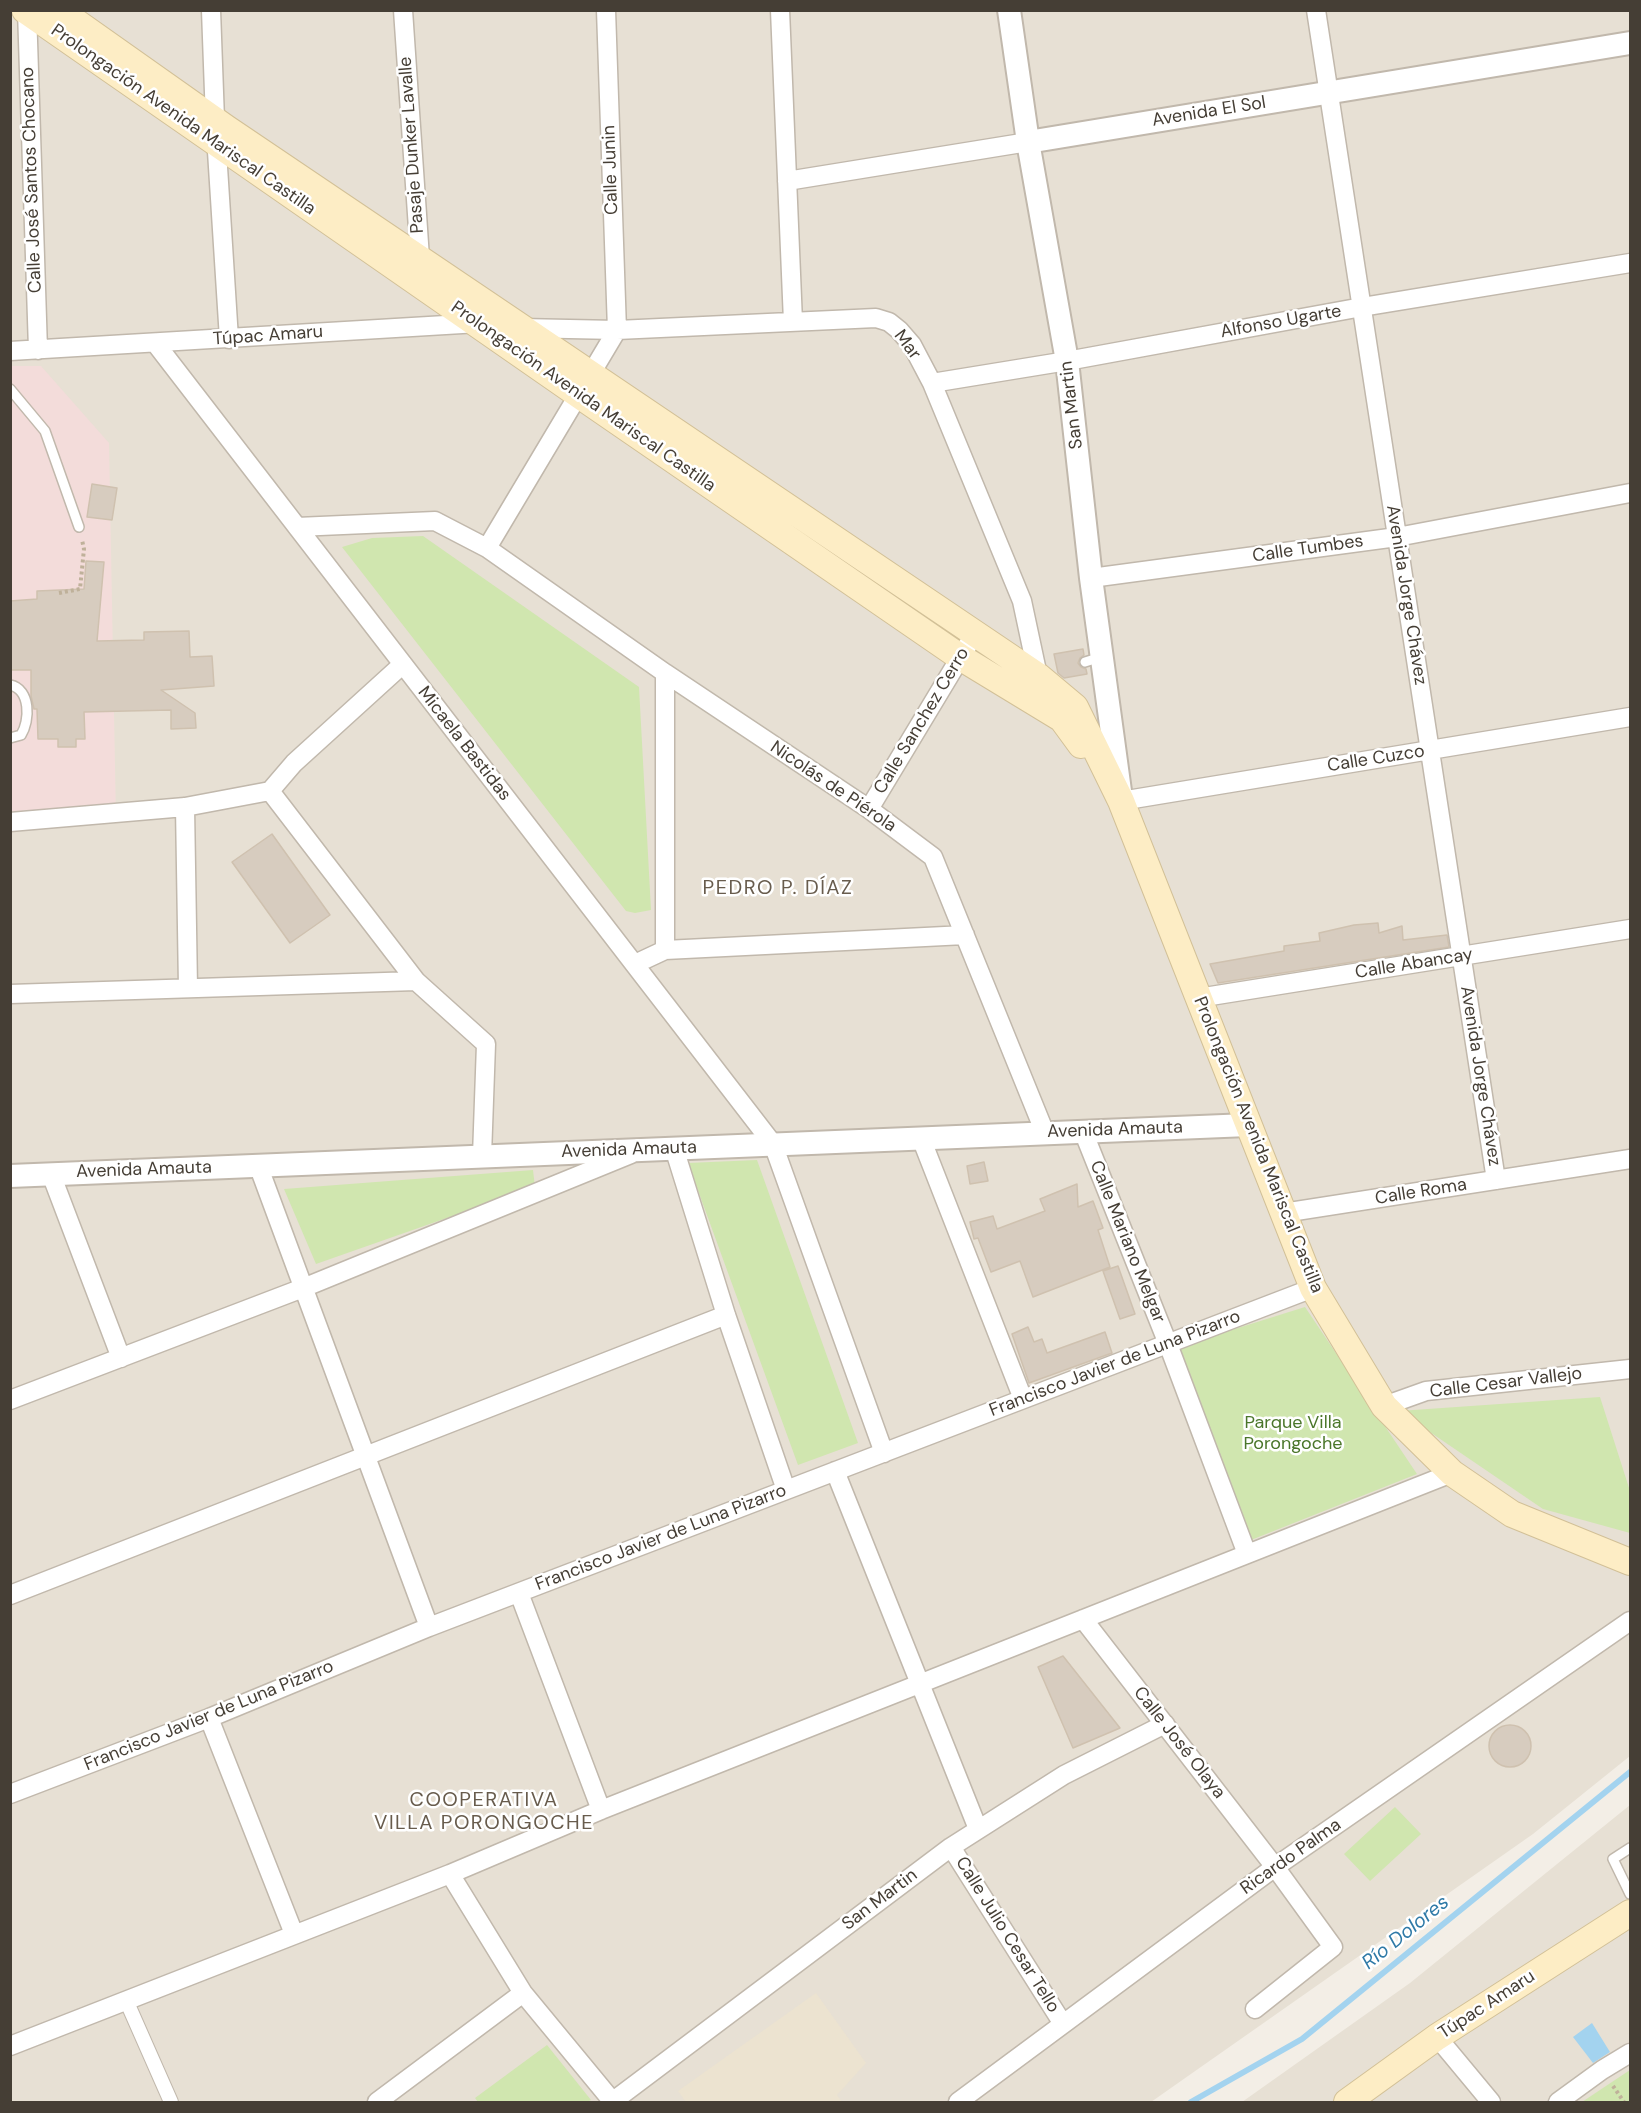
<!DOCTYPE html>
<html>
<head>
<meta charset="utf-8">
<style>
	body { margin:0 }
	#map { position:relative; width:1641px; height:2113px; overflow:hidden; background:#f3eee6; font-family:"DM Sans",sans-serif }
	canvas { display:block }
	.frame { position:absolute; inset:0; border:12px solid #453e35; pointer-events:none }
</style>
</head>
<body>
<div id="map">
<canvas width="1641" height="2113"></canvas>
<div class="frame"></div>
</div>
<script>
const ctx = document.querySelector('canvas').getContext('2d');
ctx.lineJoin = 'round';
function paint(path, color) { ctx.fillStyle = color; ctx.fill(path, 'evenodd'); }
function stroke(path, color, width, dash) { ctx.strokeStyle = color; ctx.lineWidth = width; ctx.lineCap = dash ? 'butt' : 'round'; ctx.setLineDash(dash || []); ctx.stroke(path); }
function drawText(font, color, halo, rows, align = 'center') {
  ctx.font = font + ' "DM Sans",sans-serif'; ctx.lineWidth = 5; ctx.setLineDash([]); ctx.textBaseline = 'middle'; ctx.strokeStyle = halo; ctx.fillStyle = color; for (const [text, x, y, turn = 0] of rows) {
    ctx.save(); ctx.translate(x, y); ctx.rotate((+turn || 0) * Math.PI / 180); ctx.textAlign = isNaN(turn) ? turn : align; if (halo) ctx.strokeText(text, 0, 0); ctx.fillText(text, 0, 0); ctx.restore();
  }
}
paint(new Path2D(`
	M11,11H1630V1756L1533,1834L1151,2102H11Z
	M1630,1805V2102H1242L1410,1983Z`), '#e7e0d4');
paint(new Path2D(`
	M816,1993L866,2063L837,2095L842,2102H686L678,2091Z`), '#ece3d0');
paint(new Path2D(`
	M10,366H41L109,443L116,820L11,821Z`), '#f3dcda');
paint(new Path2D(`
	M423,536L639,687L651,910L635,913L626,911L342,547L372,538Z
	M757,1160L858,1443L798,1465L688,1163Z
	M533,1170L535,1187L316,1264L284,1189Z
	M1305,1307L1417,1474L1251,1540L1174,1348Z
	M1600,1397L1630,1491V1533L1543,1509L1399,1411Z
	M1395,1807L1421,1834L1370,1881L1344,1854Z
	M547,2045L591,2100L587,2102H478L475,2098Z
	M1630,2070V2102H1582Z`), '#d0e6af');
paint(new Path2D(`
	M1592,2023L1610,2052L1593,2063L1573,2037Z`), '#a3d3ef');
stroke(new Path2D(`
	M1191,2102L1302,2039L1630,1772`), '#a3d3ef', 6);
const building = new Path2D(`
	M92,484L117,488L112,520L87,517Z
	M86,561L104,562L97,641L144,640V632L189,631L190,657L212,656L214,686L161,690L195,713L196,728L171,729V710L84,712L85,739H76V747H58V739H38L37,709H34L31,696V670H10V601L37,599V591L84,589Z
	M1083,649L1084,655L1080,658L1078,663L1081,667L1086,669L1087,674L1064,678L1058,673L1054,654Z
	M272,834L330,915L290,943L232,862Z
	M1378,923L1379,933L1402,926L1403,940L1447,935L1449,947L1218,983L1210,964L1284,951V946L1320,941L1319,933L1354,925Z
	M984,1162L988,1181L970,1184L967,1166Z
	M1077,1184L1078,1207L1093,1201L1103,1228L1098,1230L1110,1267L1033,1297L1020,1261L991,1272L978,1238L974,1239L970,1222L993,1216L997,1229L1045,1211L1040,1199Z
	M1118,1266L1135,1314L1120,1319L1103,1271Z
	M1028,1327L1034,1342L1042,1339L1047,1353L1105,1332L1112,1353L1029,1383L1012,1334Z
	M1063,1656L1120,1728L1073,1748L1038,1667Z
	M1489 1746a21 21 0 1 1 42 0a21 21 0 1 1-42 0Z`);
paint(building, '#d7ccbf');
stroke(building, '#cfc1af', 1.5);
const service = new Path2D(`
	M10,389L45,431L79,527
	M1085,662L1101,657
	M10,685C31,689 30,721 21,735L10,738
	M1630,1848L1613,1859L1630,1894`);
const pedestrian = new Path2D(`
	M126,2000L171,2102`);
const minor = new Path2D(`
	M27,10L38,350
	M211,10L215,120L229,339
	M403,10L420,258L416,265
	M606,10L617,330
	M780,10L793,322
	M1316,10L1496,1180
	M787,181L1028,142
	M521,328L617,330L876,318L889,322L899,330L912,345L932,383L1022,601L1038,676
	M156,344L773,1144L884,1453
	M10,351L479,323
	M932,383L1067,361L1362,307L1630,263
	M297,527L435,521L487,548L617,330
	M487,548L665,673L869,809L933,857L1045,1133
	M1091,578L1397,537L1630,493
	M403,664L294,763L270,791L416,981L486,1044L482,1156
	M1121,801L1630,717
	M185,807L188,988
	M869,809L975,633
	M10,822L185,807L270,791
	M665,950V673
	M635,964L665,950L965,935
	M10,994L416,981
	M1198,998L1630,929
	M1083,1131L1168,1344L1247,1554
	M921,1138L1023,1399
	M674,1148L726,1315L786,1490
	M258,1165L429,1627
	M51,1174L121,1358
	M1283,1213L1630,1159
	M10,1400L303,1288L631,1154
	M1384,1406L1426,1391L1630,1369
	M835,1471L978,1829
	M519,1593L601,1810
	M10,1595L726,1315
	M1083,1619L1275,1867L1333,1947L1255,2009
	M209,1718L294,1934
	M10,1794L209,1718L429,1627L1313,1288
	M951,1847L1063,2024
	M450,1874L523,1993L613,2102
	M1437,2037L1491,2102
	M10,2046L450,1874L601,1810L1452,1473
	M377,2102L523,1993
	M612,2102L951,1847L1064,1775L1165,1724
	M958,2102L1275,1867L1630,1621
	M1558,2102L1602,2070L1630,2053`);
const tertiary = new Path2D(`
	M1009,10L1028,142L1067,361L1091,578L1120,791
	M1028,142L1630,43
	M10,1176L1248,1125`);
const secondary = new Path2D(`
	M25,10L579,395L960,657L1062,719L1081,745
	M59,10L226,128L1038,676L1075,707L1121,801L1313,1288L1384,1406L1452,1473L1512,1514L1630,1562
	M1347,2102L1437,2037L1630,1913`);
stroke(service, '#c1b8ac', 12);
stroke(pedestrian, '#c1b8ac', 16);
stroke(minor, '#c1b8ac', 21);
stroke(tertiary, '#c1b8ac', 26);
stroke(secondary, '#d2c097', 28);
stroke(new Path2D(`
	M59,593L80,589L84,549L82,540
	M1613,2086L1624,2102`), '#bfb19a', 4, [3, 3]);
stroke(service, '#fff', 9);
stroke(pedestrian, '#fff', 14);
stroke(minor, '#fff', 18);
stroke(tertiary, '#fff', 22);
stroke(secondary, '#fdedc5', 26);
drawText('18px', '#453e35', '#fff', [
	["Avenida El Sol",1209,112,-9],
	["Prolongación Avenida Mariscal Castilla",183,120,35],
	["Pasaje Dunker Lavalle",412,145,-94],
	["Calle Junin",611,170,-92],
	["Calle José Santos Chocano",32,180,-92],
	["Alfonso Ugarte",1281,322,-10],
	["Túpac Amaru",268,336,-4],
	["Mar",907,345,53],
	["Prolongación Avenida Mariscal Castilla",583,397,35],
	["San Martin",1072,405,-97],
	["Calle Tumbes",1308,549,-8],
	["Avenida Jorge Chávez",1406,595,81],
	["Calle Sanchez Cerro",922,721,-59],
	["Micaela Bastidas",464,744,52],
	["Calle Cuzco",1376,759,-9],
	["Nicolás de Piérola",833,787,34],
	["Calle Abancay",1414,964,-9],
	["Avenida Jorge Chávez",1480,1076,81],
	["Avenida Amauta",1115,1130,-2],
	["Prolongación Avenida Mariscal Castilla",1258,1145,68],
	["Avenida Amauta",629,1150,-2],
	["Avenida Amauta",144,1170,-2],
	["Calle Roma",1421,1192,-9],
	["Calle Mariano Melgar",1127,1242,68],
	["Francisco Javier de Luna Pizarro",1115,1364,-21],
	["Calle Cesar Vallejo",1506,1383,-7],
	["Francisco Javier de Luna Pizarro",661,1538,-21],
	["Francisco Javier de Luna Pizarro",209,1716,-22],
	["Calle José Olaya",1179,1743,52],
	["Ricardo Palma",1291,1857,-35],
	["San Martin",880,1900,-37],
	["Calle Julio Cesar Tello",1007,1935,58],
	["Túpac Amaru",1487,2005,-33]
]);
drawText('18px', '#4a762a', '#fff', [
	["Parque Villa",1293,1423],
	["Porongoche",1293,1444]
]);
ctx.letterSpacing = '1.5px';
drawText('20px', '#685c4d', '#fff', [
	["PEDRO P. DÍAZ",778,889],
	["COOPERATIVA",484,1801],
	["VILLA PORONGOCHE",484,1824]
]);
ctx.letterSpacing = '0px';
drawText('italic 20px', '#2f7aa7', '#fff', [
	["Río Dolores",1406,1933,-39]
]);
</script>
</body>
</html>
